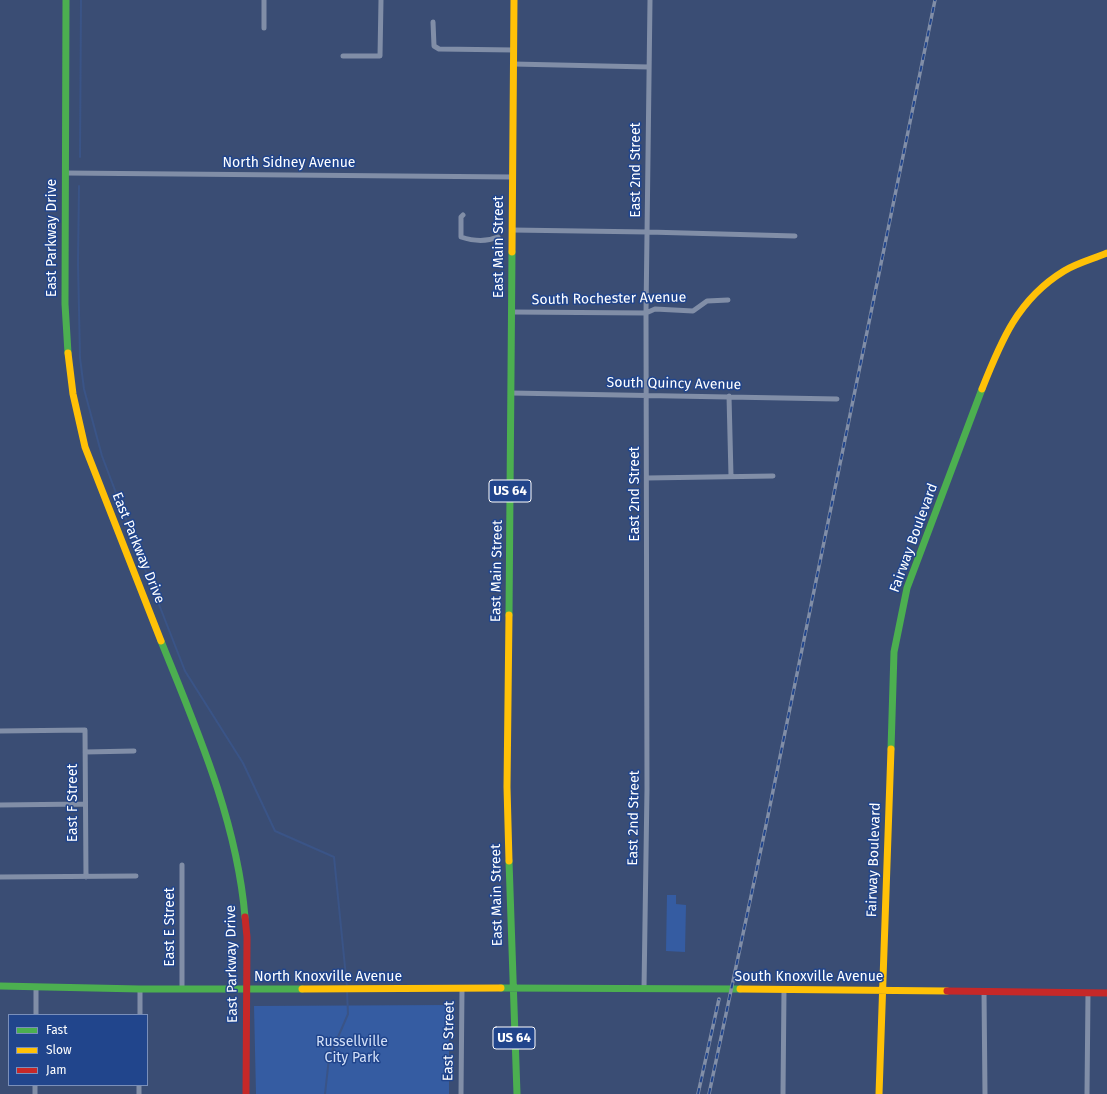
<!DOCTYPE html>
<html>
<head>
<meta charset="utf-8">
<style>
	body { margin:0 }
	#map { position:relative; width:1107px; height:1094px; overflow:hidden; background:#3a4d74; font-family:"Fira Sans",sans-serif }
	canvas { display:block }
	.legend { position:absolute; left:8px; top:1014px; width:140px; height:72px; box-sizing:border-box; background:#21458c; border:1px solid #7a8fba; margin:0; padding:5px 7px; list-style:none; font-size:12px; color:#fff }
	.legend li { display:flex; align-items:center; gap:8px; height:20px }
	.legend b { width:20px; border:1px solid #7a8fba }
</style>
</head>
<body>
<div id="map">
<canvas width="1107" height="1094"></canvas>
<ul class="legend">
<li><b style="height:5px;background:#4caf50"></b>Fast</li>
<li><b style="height:5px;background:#ffc107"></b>Slow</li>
<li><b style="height:5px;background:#c62828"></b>Jam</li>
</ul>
</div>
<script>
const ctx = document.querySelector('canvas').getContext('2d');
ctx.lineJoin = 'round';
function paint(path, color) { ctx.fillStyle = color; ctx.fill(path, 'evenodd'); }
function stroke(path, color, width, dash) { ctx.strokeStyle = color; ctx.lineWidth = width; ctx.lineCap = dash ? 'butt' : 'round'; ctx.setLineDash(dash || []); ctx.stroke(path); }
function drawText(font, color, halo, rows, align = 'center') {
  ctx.font = font + ' "Fira Sans",sans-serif'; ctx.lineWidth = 3; ctx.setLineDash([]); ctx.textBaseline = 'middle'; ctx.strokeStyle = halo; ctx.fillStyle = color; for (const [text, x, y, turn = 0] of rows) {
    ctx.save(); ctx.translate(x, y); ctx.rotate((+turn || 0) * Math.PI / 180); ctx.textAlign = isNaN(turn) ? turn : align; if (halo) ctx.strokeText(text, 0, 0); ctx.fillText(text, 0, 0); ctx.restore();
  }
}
paint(new Path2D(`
	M667,895H676V904L686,905L685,952L666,951Z
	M449,1005V1094H256L254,1006Z`), '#355ca2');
stroke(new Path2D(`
	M80,157L81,0
	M79,186L78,263L80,358L84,389L102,456L146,572
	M151,584L185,671L243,763L275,831L334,857L347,987
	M325,1094L329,1058L348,1014L347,991`), '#3a5487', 2);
stroke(new Path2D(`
	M433,22L434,46L439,49L514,50
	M264,28V0
	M343,56H380L381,0
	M513,64L649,67
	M65,173L513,177
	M463,215L461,217V237C473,241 486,242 498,237
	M512,230L648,232L795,236
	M512,312L646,313L655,309L693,311L707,301L728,300
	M511,393L837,399
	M729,396L731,476
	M647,478L773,476
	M0,731L85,730L86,877
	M85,752L134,751
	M0,805L85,804
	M182,865V989
	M0,877L136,876
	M644,989L647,789L646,313L650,0
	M984,991L985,1094
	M36,1015V987
	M140,1015V989
	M35,1094V1085
	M139,1094V1085
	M461,1094L462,989
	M783,1094L784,990
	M1087,1094L1088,993`), '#818ea7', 5);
stroke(new Path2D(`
	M66,0L65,304L68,353
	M509,615L512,252
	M161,641C197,730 237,821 245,917
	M891,749L894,652L907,588L982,389
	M509,861L517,1094
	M0,986L140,989H302
	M501,988L740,989`), '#4caf50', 7);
stroke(new Path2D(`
	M512,252L514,0
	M68,353L73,394L85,447L161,641
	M982,389C1001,341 1018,299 1064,271C1077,263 1093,259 1107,253
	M509,615L507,787L509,861
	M302,989L501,988
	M740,989L947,991
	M879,1094L891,749`), '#ffc107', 7);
stroke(new Path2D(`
	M245,917L247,937L246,1094
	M947,991L1107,993`), '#c62828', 7);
const rail = new Path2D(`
	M698,1094L719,999
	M709,1094L764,835L935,0`);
stroke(rail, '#818ea7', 3.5);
stroke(rail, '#21458c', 2, [6]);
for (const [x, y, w] of [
	[510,491,42],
	[514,1038,42]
]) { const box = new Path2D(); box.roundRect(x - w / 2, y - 11, w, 22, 3); ctx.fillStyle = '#21458c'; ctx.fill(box); stroke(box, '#fff', 1); }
drawText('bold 13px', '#fff', null, [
	["US 64",510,491],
	["US 64",514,1038]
]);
drawText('14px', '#fff', '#21458c', [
	["North Sidney Avenue",289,163],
	["East 2nd Street",636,170,-90],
	["East Parkway Drive",52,238,-90],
	["East Main Street",499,247,-90],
	["South Rochester Avenue",609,299,-1],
	["South Quincy Avenue",674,384,1],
	["East 2nd Street",635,494,-90],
	["Fairway Boulevard",914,538,-70],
	["East Parkway Drive",138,548,68],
	["East Main Street",497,571,-89],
	["East F Street",73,803,-90],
	["East 2nd Street",634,818,-89],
	["Fairway Boulevard",874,860,-88],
	["East Main Street",497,895,-91],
	["East E Street",170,927,-90],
	["East Parkway Drive",232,964,-91],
	["North Knoxville Avenue",328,977],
	["South Knoxville Avenue",809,977],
	["East B Street",449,1041,-89]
]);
drawText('14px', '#d3e0f8', '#21458c', [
	["Russellville",352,1042],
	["City Park",352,1058]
]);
</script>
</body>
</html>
